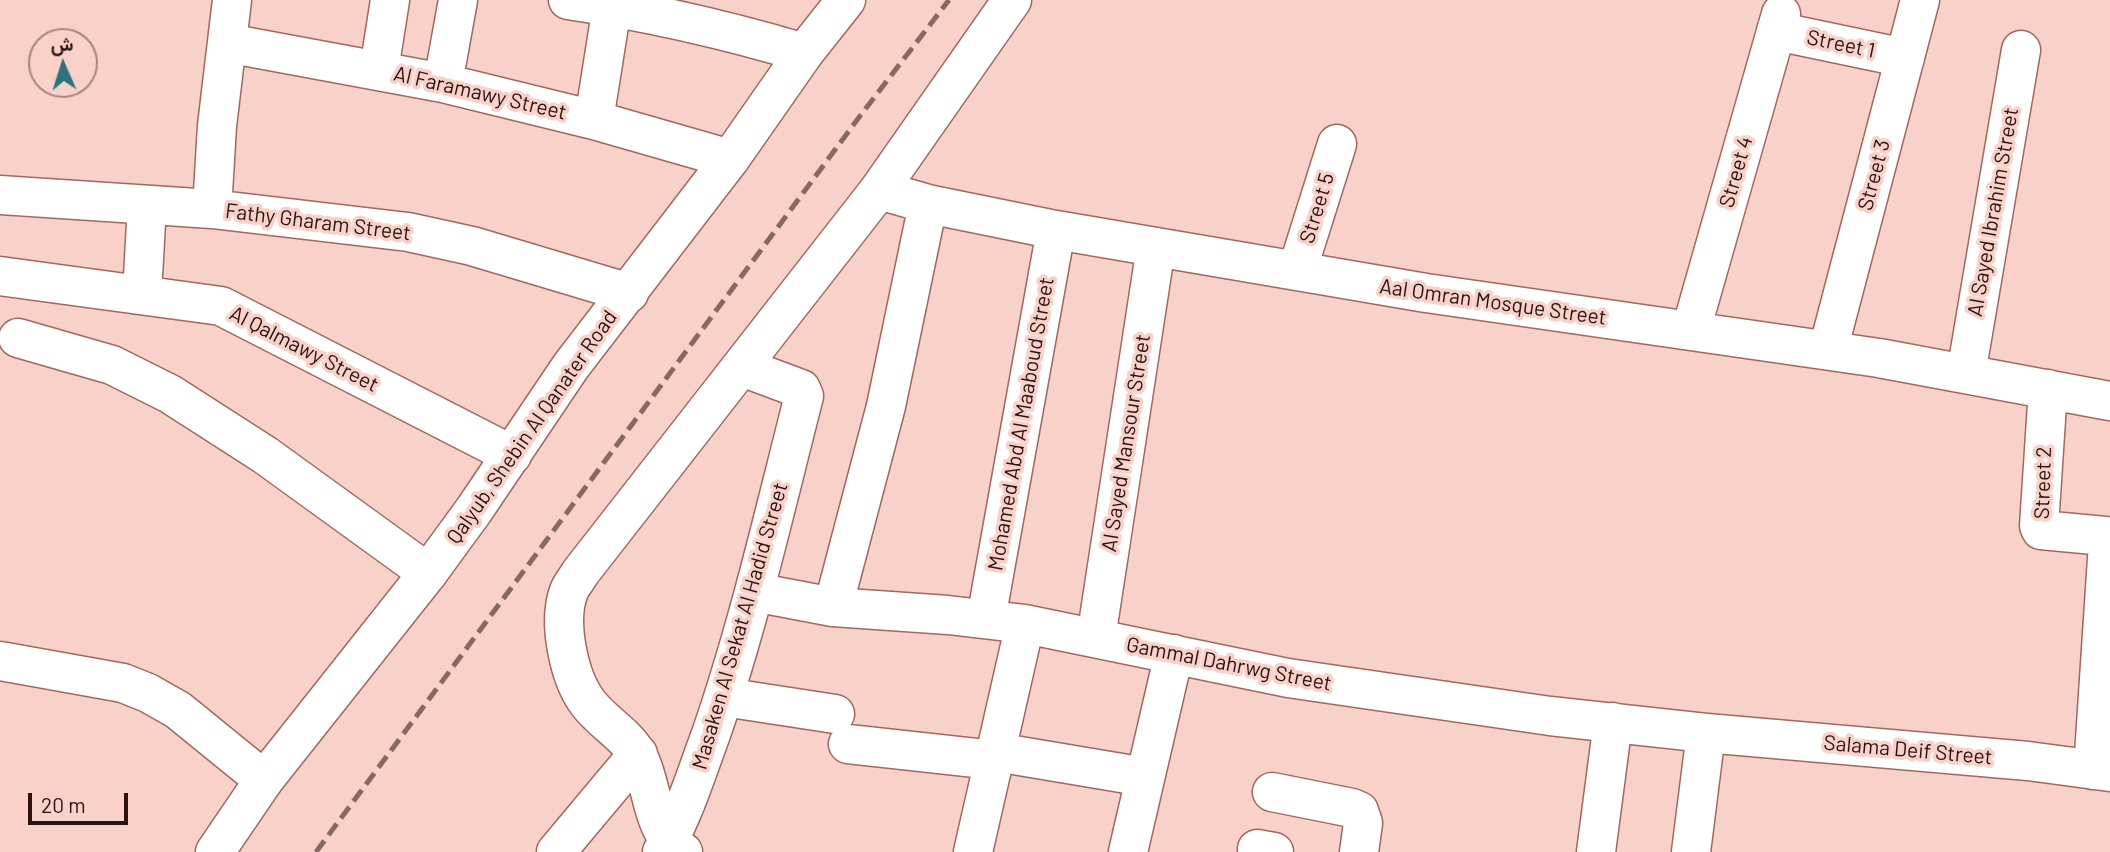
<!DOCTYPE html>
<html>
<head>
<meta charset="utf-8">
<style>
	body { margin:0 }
	#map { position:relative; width:2110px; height:852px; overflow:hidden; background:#f8d1c9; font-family:Barlow,Vazirmatn,sans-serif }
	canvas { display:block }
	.north { position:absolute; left:28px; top:28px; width:70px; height:70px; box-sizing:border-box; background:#f8d1c9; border:2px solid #a5857f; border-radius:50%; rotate:357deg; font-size:19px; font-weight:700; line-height:28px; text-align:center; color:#29130f }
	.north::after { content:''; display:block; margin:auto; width:24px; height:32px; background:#2b737e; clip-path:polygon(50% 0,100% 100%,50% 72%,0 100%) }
	.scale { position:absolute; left:28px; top:793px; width:100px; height:32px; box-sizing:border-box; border:4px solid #29130f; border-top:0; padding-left:9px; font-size:21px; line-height:24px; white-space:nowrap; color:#29130f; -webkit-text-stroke:5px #f8d1c9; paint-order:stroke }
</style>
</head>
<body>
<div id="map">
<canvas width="2110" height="852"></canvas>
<div class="north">ش</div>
<div class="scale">20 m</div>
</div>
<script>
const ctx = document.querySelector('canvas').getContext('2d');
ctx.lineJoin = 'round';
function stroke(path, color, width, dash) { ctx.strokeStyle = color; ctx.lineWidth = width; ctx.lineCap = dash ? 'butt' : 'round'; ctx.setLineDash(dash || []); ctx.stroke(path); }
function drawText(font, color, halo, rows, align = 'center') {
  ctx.font = font + ' Barlow,sans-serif'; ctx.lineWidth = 7; ctx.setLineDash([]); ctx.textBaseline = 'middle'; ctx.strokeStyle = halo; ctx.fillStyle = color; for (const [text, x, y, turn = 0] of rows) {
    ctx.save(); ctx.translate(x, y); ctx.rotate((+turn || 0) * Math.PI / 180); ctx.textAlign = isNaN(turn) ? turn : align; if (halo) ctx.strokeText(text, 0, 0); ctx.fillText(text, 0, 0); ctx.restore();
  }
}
const street = new Path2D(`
	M568,0C649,12 727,30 804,53
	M1776,31L1905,58
	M227,43L443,83L594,120L730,159
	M379,70L390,0
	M443,83L458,0
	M594,120L613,0
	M879,190L928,204L1056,230L1297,271L1426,293L1879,358L2110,401
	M0,195L212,209L408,232L472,246L629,293
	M212,209L217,126L232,0
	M1297,271L1337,144
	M0,276L221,306L512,455
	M142,294L147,205
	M1691,330L1781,14
	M18,338L112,365L170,394L265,455L428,573
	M1828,350L1920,0
	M1966,374L2021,50
	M2048,389L2039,526L2041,530L2105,536L2108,543L2093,770
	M754,592L833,607L948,615L1025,624L1288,678L1550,716L1706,733L2028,761L2110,772
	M833,607L886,406L928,204
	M986,619L1056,230
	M1096,638L1156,247
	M0,661L123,683L148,693L178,710L264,780
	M724,697L835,714
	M848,744L994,760
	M996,752L1145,777
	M1272,792L1352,808L1359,811L1363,823L1359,852
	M1257,849L1274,852
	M556,852L638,754
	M662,852C684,815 696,774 711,734C749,624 775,509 804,396L801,389L742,367
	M683,852C651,833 654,789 639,758C629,736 603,723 588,703C569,678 557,622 569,591C571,585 577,579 580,573L879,190L1012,0
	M973,852L1025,624
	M1128,852L1174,654
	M1596,852L1613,722
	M1691,852L1706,733`);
const secondary = new Path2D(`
	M215,852L264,780L428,573L474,510L571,366L730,159L804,53L846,0`);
stroke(street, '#a1685f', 41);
stroke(secondary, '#a1685f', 41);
stroke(street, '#fff', 38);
stroke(secondary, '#fff', 38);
stroke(new Path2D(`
	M316,852L860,116L949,0`), '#876964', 5, [14, 7]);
drawText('21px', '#29130f', '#f8d1c9', [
	["Street 1",1841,44,12],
	["Al Faramawy Street",480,93,13],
	["Street 4",1736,172,-74],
	["Street 3",1874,175,-75],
	["Street 5",1317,208,-73],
	["Al Sayed Ibrahim Street",1993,212,-80],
	["Fathy Gharam Street",318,222,7],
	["Aal Omran Mosque Street",1493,302,8],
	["Al Qalmawy Street",304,349,27],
	["Mohamed Abd Al Maaboud Street",1021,424,-80],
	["Qalyub, Shebin Al Qanater Road",532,427,-55],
	["Al Sayed Mansour Street",1126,443,-81],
	["Street 2",2043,483,-88],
	["Masaken Al Sekat Al Hadid Street",740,626,-74],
	["Gammal Dahrwg Street",1229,664,11],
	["Salama Deif Street",1908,750,5]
]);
</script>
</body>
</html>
